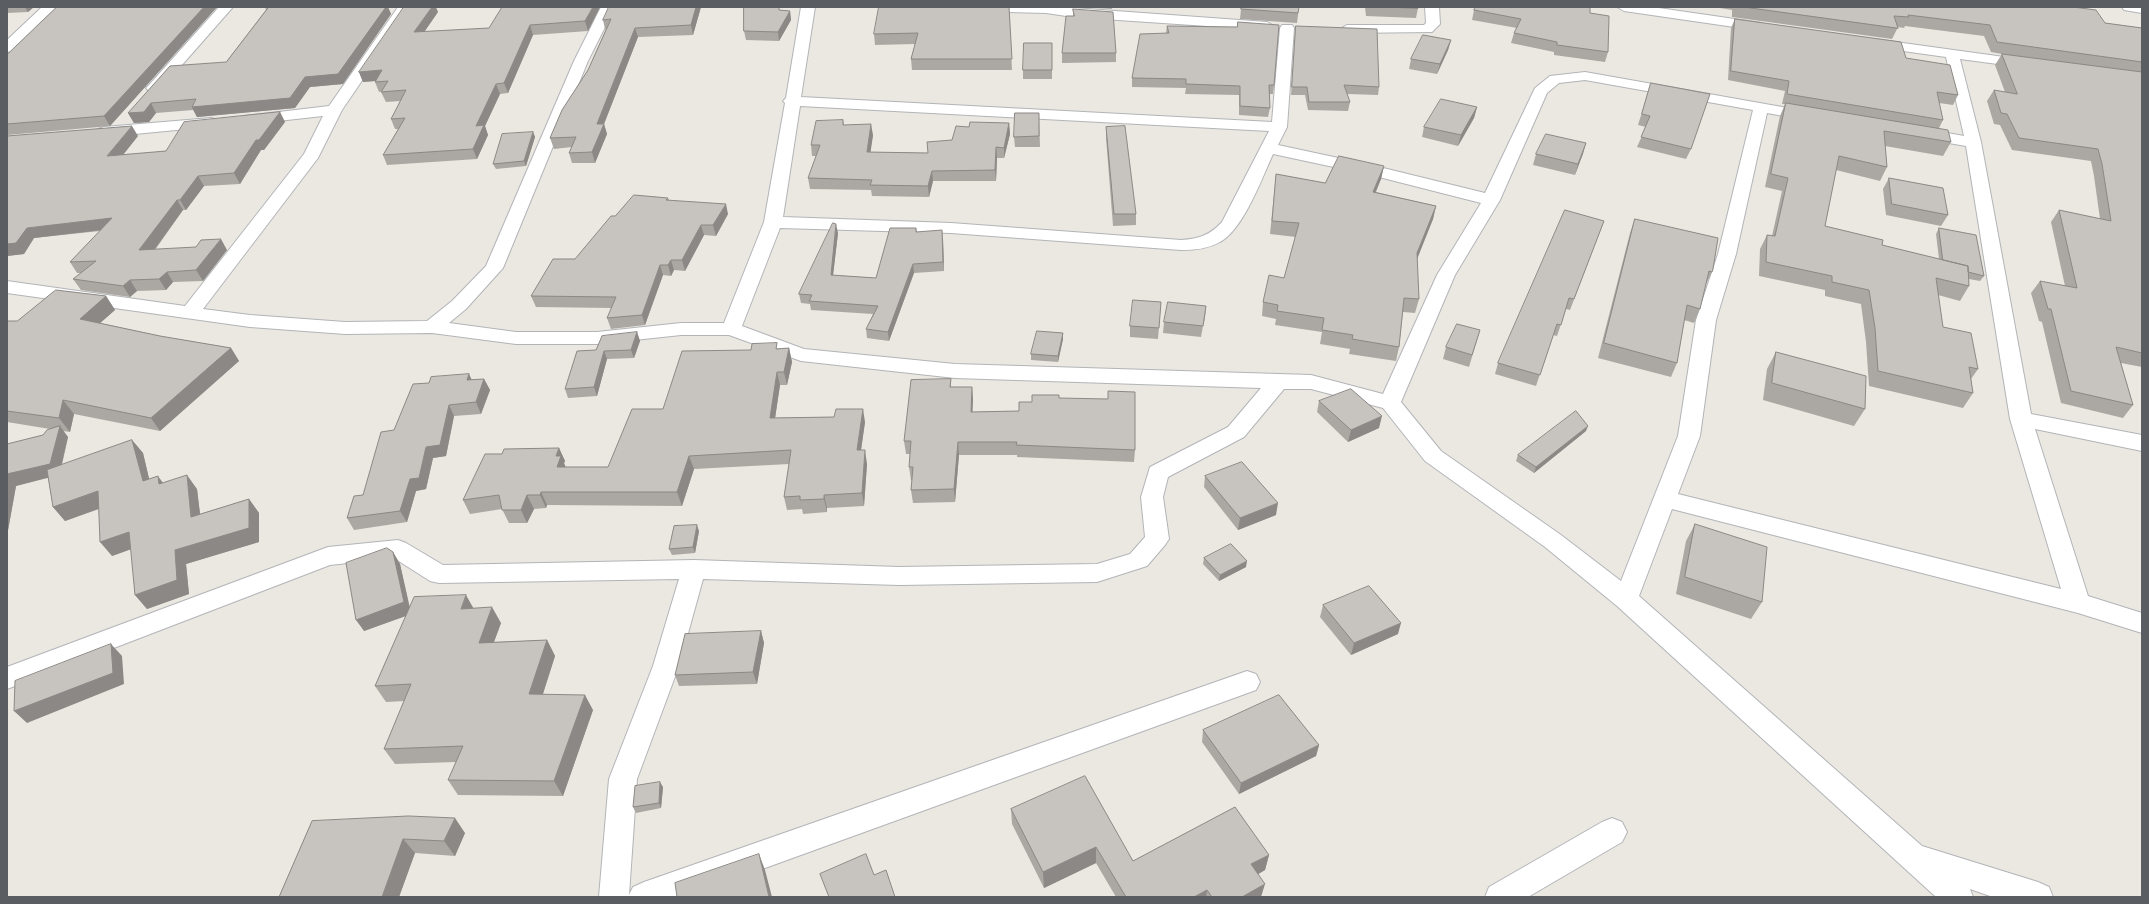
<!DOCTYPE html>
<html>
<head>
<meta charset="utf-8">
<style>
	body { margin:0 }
	#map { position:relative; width:2149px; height:904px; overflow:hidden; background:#ebe8e1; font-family:"Public Sans",sans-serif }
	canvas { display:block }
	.frame { position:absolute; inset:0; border:8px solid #5a5d61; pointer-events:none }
</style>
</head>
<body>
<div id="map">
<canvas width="2149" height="904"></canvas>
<div class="frame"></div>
</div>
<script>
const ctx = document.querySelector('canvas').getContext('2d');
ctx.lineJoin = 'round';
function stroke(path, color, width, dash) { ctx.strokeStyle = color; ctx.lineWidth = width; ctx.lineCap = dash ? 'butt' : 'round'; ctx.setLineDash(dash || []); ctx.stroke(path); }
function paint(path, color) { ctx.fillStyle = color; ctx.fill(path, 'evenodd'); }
const minor = new Path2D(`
	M42,7H57L12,51L7,52V40Z
	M219,7H233L159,91H149L146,88L149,85Z
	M398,7H412L342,110L318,158L203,309L250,315L345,322L427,321L452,301L486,266L574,61L601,7H615L588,61L503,268L466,309L449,323L516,332H597L681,323H724L764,222L785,103L783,101L786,98L801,7H815L801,97L1272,122L1280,28L1282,25H1292L1294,28L1287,127L1278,145L1371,165L1485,193L1535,88L1550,76L1585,72L1816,113L1819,116L1816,119L1811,121L1767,113L1736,254L1716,320L1700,436L1678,494L2061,589L2010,419L1966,146L1920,138L1914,136L1912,133L1914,130L1920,128L1964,136L1946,57L1874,47L1869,46L1867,43L1869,40L1874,39L2033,61L2035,64L2033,67L2028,68L1960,59L1981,142L2031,414L2142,435V451L2035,429L2088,596L2142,613V633L2078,613L1672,509L1639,596L1922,846L2038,882L2049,887L2053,897H1993L1970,889L1973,897H1936L1617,606L1545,547L1425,461L1383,408L1311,389H1284L1244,437L1168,477L1163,497L1169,539L1165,545L1147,566L1097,582L899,585L703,579L679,666L637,779L629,895L633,887L644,882L1247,671L1256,674L1260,682L1256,690L685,897H599L609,779L653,666L679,579L439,583L430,581L394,558L330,565L7,689V667L320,550L328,547L398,540L406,543L443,565L694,560L899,567L1097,564L1130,554L1145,537L1141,497L1150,467L1228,427L1261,388L955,378L801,361L729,335H681L597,344H516L432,333L345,334L250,327L7,293V281L185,306L304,154L323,116L251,124L245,122L243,119L245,116L329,106ZM1585,80L1753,110L1718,254L1696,320L1678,436L1621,581L1561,535L1441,451L1401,402L1455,275L1500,200L1547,93L1559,83ZM800,106L1269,131L1222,222C1210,235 1199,239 1181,240L951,223L783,217ZM1273,154L1371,175L1481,203L1437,275L1383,394L1311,375L955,364L804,349L742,326L780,228L951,233L1181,250C1194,250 1208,249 1220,242C1243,230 1262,178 1273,154Z
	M962,7H1060L1267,22L1274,26L1267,30L1073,17L1046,13L969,11Z
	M1425,7H1439L1440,24L1432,32L1347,33L1340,29L1347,25H1424L1426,23Z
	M1617,7H1652L1762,23L1769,27L1762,31L1624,11Z
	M2122,7H2142V13L2124,10Z
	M211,118L217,120L219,123L217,126L104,137L98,135L96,132L98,129L104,127Z
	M1612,818L1622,822L1627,832L1622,842L1528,897H1485L1489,887L1602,822Z`);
stroke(minor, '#b2b4b8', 2);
paint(minor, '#fff');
paint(new Path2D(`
	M7,7H34L28,12L7,13Z
	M57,7H217L110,126L7,135V55Z
	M265,7H388L391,14L343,84L310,87L295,108L197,117L193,110L156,113L149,122L134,123L128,113L226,62L266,10Z
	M600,7L588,31L533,35L508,93L500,94L485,126L488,135L477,159L387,165L383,155L398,129H395L391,119L401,101L386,102L381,92L382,91L379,92L375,82L376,81L363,82L359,72L438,12L424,32L489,28Z
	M701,7L693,35L638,37L604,124L607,134L595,163H572L569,153L572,147L554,149L550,138L588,70L606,29H605L603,20Z
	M1009,7L1012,70H912L911,59L915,44L875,45L874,34Z
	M1080,7H1112V9Z
	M1299,7L1297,23L1240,19L1241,9Z
	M1365,7H1418V8L1416,18L1366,16Z
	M1714,7H2073L2105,23L2142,28V367L2121,363L2133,405L2123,418L2061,403L2042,322L2039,321L2031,293L2040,281L2065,286L2051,222L2059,210L2100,219L2094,176L2091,161L2012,150L2000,125L1994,124L1987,101L1994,90L2005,92L1995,65L2002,54L1991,52L1984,36L1905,26L1904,28L1898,27L1892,39L1732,17V10Z
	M1073,9L1116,53V62L1062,63V53L1073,16Z
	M780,10L790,11L791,20L779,41L746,40L744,31Z
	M1474,10L1590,13L1608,52L1605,62L1554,55V52L1511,43L1514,33L1517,28L1472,20Z
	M1735,19L1906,58L1958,95L1953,105L1939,103L1943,120L1939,128L1951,142L1943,156L1885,146L1887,167L1880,181L1836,170L1825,226L1882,245L1939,259L1936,234L1939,228L1984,276L1980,281L1969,279V286L1960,301L1938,295L1943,327L1978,369L1971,379L1973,393L1963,408L1869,386L1866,342L1861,304L1825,296V290L1759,276L1760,249L1767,235L1772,236L1782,191L1765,187L1780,116L1785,104H1782L1785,91L1728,80L1731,28Z
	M1167,26L1274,85L1273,94H1269L1270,108L1268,117L1239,115V95L1185,94L1186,88L1132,87V78L1166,33Z
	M1296,26L1379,87L1378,95L1347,94L1350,102L1348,111L1308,110L1305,95H1291Z
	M1451,40L1448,50L1437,74L1409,69L1411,59Z
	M1052,43V79H1023V70Z
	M1651,83L1691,149L1686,159L1637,147L1646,127L1638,125Z
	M1477,107L1474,118L1458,146L1422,137L1424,127Z
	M280,112L285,122L264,150H261L240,184L204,186L186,210H183L155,250H227L203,281L173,282L166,290L137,291L130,297L81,290L73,279L81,273H77L70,262L100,231L34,238L24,254L7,256L138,136L123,155L166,151Z
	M1039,113L1040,147H1015L1014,137Z
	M843,120L844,125L873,135L870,152L928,153L952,140L969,127L1009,123L1010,134L1004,158H997L996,181H933L929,197L872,196L871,190L810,189L808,178L816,156H812L811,145Z
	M1106,127L1136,214V225L1113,226L1106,138Z
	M533,132L535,137L526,166L496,169L493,164Z
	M1586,143L1575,175L1533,165L1536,154Z
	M1384,166L1381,179L1376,192L1436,206L1433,219L1417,258L1419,299L1415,313L1403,312L1399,347L1396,361L1349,354L1350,349L1320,344L1322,332L1275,325L1276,319L1262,316L1263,302L1284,278L1296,237L1270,234L1276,174L1325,183Z
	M1889,178L1948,215L1941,226L1886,215L1883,189Z
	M668,198L669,200L728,214L716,236L704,235L685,271L674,270L671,276L663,275L645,325L611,329L607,318L612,308L536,307L531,296L575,259L615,216Z
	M1635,219L1712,272L1705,286L1700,309L1694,323L1684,320L1677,363L1671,377L1598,358L1630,233Z
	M1604,221L1570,310L1566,309L1557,336L1553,335L1536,386L1495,374L1498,363Z
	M916,228L917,232L943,239L944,271L914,273L889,341L867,338L866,329L873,314L811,310L810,304L801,303L799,294L838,233L833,275L876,278Z
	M106,296L115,310L100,323L160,336L231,348L239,361L160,431L74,414L70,432L63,431L68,437L62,465L132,440L143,453L149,479L163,483L197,489L200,514L249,499L259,513V542L186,564L189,594L147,609L135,595L131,549L112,556L99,509L65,521L53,507L48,477L16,486L7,536V444L43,435L50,429L7,422V321H17Z
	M1161,302L1158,339L1130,337V326Z
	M1206,306L1201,337L1163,333L1164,322Z
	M1480,330L1469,367L1443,359L1446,347Z
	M637,332L640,341L634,358L607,359L597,396L568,398L565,389L596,350Z
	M1063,333V339L1058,362L1031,360V354Z
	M789,348L792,362L787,385H780L775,418L834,417L865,422L861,450L867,464L864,506L827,508V512L803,514L802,509L787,510L784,497L789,464L694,469L682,506L547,505L546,508L534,509L527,523H509L502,509L470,514L463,500L502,454L559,448L565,461L564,463L565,467H608L663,409L751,350Z
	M1776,352L1865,409L1854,426L1763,400L1767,369Z
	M469,374L472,380L484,379L490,390L481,414L454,416L446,456L433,458L426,489L416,491L407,522L354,530L347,518L363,495L394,430L429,383Z
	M951,379V387H972L973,400L972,412L1019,411L1032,402L1059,398L1135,450L1134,462L1017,457V455H959L955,502L913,503L911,490L912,480H911L909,467L910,454H906L904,441Z
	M1319,401L1379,428L1348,442L1317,412Z
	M1586,431L1534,473L1516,461L1518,455Z
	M1205,476L1276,515L1238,530L1204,487Z
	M1695,524L1762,602L1751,619L1676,594L1686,541Z
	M699,531L695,553L672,555L669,549Z
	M393,552L400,564L410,608H474L501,623L494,642L547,640L555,656L543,694L593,710L563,796L458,795L448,780L456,762L395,764L384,749L405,701L386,702L375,686L406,616L364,631Z
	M1204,558L1246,567L1219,581L1203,564Z
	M1323,605L1398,634L1351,655L1320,617Z
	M761,631L764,643L757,684L679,686L675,675Z
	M1203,730L1319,745L1316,756L1239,794L1202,742Z
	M663,787L661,808L636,813L633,807Z
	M1011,809L1133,861L1269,855L1265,870L1258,874L1261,897H1116L1096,863L1044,888L1012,824Z
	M312,821L465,833L455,856L415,853L399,897H279Z`), '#aba8a3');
paint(new Path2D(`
	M25,7H34L28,12Z
	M204,7H217L110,126L104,116Z
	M386,7H388L391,14L343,84L310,87L295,108L197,117L192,107L305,77Z
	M432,7H436L438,12L418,41L414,32Z
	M593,7H600L588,31L585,21Z
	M696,7H701L693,35L691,25Z
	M790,11L791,20L779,41L778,32Z
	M530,25L533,35L508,93L504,83Z
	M635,28L638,37L604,124L607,134L595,163L592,152L597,124Z
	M1451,40L1448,50L1437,74L1440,64Z
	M382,70L386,80L363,82L359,72Z
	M496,84L500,94L485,126L488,135L477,159L473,149L476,126Z
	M151,103L156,113L149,122L134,123L128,113Z
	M1477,107L1474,118L1458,146L1461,135Z
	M280,112L285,122L264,150H261L240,184L234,173L256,140Z
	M1009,123L1010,134L1004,158V148Z
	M871,124L873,135L869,163L867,152Z
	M132,126L138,136L114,166L107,156Z
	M533,132L535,137L526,166L524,161Z
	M1586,143L1583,154L1575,175L1578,164Z
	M996,147L997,158L996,181L995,170Z
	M1384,166L1381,179L1370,205L1373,192Z
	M932,171L933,181L929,197L928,186Z
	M198,176L204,186L186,210L180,200Z
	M177,200L183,210L146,261L139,250Z
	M726,204L728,214L716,236L713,225Z
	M1436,206L1433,219L1414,267L1417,253Z
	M112,218L119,228L34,238L24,254L7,256V244L27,228Z
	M836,224L838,233L832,284L831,275Z
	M701,225L704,235L685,271L682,260Z
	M942,230L943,239L944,271L943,262Z
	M221,239L227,250L203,281L196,270Z
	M671,260L674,270L671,276L668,265Z
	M913,264L914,273L889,341L888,332Z
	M660,265L663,275L645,325L642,315Z
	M167,272L173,282L166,290L159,279Z
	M130,280L137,291L130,297L123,286Z
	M106,296L115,310L90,332L80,319Z
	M1206,306L1205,317L1201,337L1203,326Z
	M637,332L640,341L634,358L631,350Z
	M1063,333V339L1058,362V356Z
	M231,348L239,361L160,431L151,418Z
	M789,348L792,362L787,385L784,372Z
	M604,351L607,359L597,396L594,387Z
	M777,372L780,385L773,432L770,418Z
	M469,374L474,386L467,380Z
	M484,379L490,390L481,414L476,402Z
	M972,387L973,400L972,424L971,412Z
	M63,400L74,414L70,432L59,418Z
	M449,405L454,416L446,456L433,458L426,489L416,491L407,522L400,511L410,479Z
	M863,409L865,422L859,464L857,450Z
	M1382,416L1379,428L1348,442L1351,430Z
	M60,426L68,437L59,475L16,486L7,536V474Z
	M1588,426L1586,431L1534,473L1536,467Z
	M132,440L143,453L153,495L143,481Z
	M958,442L959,455L955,502L954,489Z
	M559,448L565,461L564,463L567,470L557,467L556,456Z
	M865,450L867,464L864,506L862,493Z
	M689,456L694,469L682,506L677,492Z
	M187,475L197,489L202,530L191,517Z
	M158,476L168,490L159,484Z
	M98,491L109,505L65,521L53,507Z
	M541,492L547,505L546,508L540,495Z
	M527,495L534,509L527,523L521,510Z
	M824,495L827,508V512L824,499Z
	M249,499L259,513V542L186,564L189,594L147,609L135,595L175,550Z
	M1278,503L1276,515L1238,530L1240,518Z
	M697,525L699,531L695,553L693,547Z
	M129,532L140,546L112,556L100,542Z
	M393,552L400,564L411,614L364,631L356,620Z
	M1247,561L1246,567L1219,581L1220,575Z
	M466,595L475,611L461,609Z
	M492,607L501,623L488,658L479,643Z
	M1401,623L1398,634L1351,655L1354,643Z
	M761,631L764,643L757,684L753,672Z
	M547,640L555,656L538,709L529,694Z
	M111,644L122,656L124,684L27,723L14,711Z
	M585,695L593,710L563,796L554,781Z
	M1319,745L1316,756L1239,794L1241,783Z
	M660,782L663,787L661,808L659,803Z
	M455,818L465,833L455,856L444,841Z
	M403,839L415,853L399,897H382Z
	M1096,847V863L1044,888L1043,872Z
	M759,854L765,870L772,897H769Z
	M1269,855L1265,870L1248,880L1251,864Z
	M1265,884L1261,897H1242Z
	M1207,890L1206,897H1194Z`), '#8b8885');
const building = new Path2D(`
	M57,7H204L104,116L7,124V55Z
	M269,7H386L338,74L305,77L290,98L192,107L196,99L151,103L144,112L128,113L170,66L226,62Z
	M404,7H432L414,32L489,28L502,7H593L585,21L530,25L504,83L496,84L476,126L484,125L473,149L383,155L405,118L391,119L406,90L381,92L388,81L375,82L382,70L359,72Z
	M609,7H696L691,25L635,28L597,124H604L592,152L569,153L576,137L550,138L562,110L588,70L611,19L603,20Z
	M744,7H779V10L790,11L778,32L744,31Z
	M879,7H1009L1012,59H911L918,33L874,34Z
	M1242,7H1299L1298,13L1241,9Z
	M1385,7H1418V8Z
	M1476,7H1590V13L1609,16L1608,52L1557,45V42L1514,33L1521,19L1474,10Z
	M1744,7H2073L2096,10L2105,23L2142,28V62L1997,42L1990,25L1908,15L1909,17L1894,16L1898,28Z
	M1073,9L1113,12L1116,53H1062L1066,16H1074Z
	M1735,19L1901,42L1906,58L1950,65L1958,95L1937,92L1943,120L1787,94L1789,81L1731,71Z
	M1238,22L1279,25L1274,85H1269L1270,108L1240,106V86L1186,84V79L1132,78L1140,34L1169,33L1167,26L1237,27Z
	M1296,26L1377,29L1379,87L1344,85L1350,102H1309L1307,87H1292Z
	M1423,35L1451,40L1440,64L1411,59Z
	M1024,43H1052V70H1023Z
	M2002,54L2142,72V353L2116,347L2133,405L2071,391L2051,309H2048L2040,281L2077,288L2059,210L2111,221L2102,164L2098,149L2019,138L2007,114L2001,113L1994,90L2017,94Z
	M1651,83L1710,94L1691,149L1641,137L1650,116L1642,114Z
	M1441,99L1477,107L1461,135L1424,127Z
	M1786,103L1948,130L1951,142L1884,131L1887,167L1839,156L1825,226L1883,240L1882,245L1968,266L1969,286L1936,278L1943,327L1971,333L1978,369L1969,367L1973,393L1878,371L1875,328L1869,290L1832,282V276L1766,262L1767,235L1775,236L1788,178L1771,174Z
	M280,112L259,140H256L234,173L198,176L180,200H177L139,250L196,247L201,240L221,239L196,270L167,272L159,279L130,280L123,286L73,279L96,261L70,262L112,218L27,228L16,243L7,244V136L132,126L107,156L166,151L184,122Z
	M1015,113H1039V136L1014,137Z
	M843,120V125L871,124L867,152L928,153L927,142L952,140L956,126L969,127L970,122L1009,123L1004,148L996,147L995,170L932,171L928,186L870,185L872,180L808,178L820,145H811L816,121Z
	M1125,126L1136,214H1114L1106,127Z
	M533,132L524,161L493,164L502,134Z
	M1546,134L1586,143L1578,164L1536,154Z
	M1339,156L1384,166L1373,192L1436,206L1417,253L1419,299L1404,298L1399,347L1352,339L1353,335L1322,330L1324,318L1277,311L1278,305L1263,302L1269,275L1284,278L1299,223L1272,221L1276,174L1325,183Z
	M1889,178L1943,188L1948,215L1892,204Z
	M634,195L668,198L666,200L726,204L713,225H701L682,260H671L668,265H660L642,315L607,318L616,297L531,296L553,259H575L611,216H615Z
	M1565,210L1604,221L1574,299L1569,298L1561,325L1557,324L1540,375L1498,363Z
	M1635,219L1718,238L1713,269L1712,272L1709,271L1700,309L1687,305L1677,363L1604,343Z
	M833,223L836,224L831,275L876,278L890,228H916V232L942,230L943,262L913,264L888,332L866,329L878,306L809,301L812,295L799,294Z
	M1939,228L1976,235L1984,276L1968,272V266L1943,260Z
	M56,290L106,296L80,319L160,336L231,348L151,418L63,400L59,418L7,411V321H17Z
	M1133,300L1161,302L1159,328L1130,326Z
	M1168,302L1206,306L1203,326L1164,322Z
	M1457,324L1480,330L1472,355L1446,347Z
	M1037,331L1063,333L1058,356L1031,354Z
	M637,332L631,350L604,351L594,387L565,389L577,351L596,350L602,336Z
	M777,343L776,349L789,348L784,372H777L770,418L834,417L836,409H863L857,450H865L862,493L824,495V499L800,500V496L784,497L791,450L689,456L677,492H541L540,495H527L521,510H502L499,495L463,500L485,454H502L504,449L559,448L556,456H561L557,467H608L632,409H663L682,351L751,350L752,344Z
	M1776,352L1866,376L1865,409L1772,383Z
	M469,374L467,380L484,379L476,402L449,405L440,445L426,447L419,478L410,479L400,511L347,518L354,496L363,495L381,432L394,430L413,384L429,383L431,377Z
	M951,379L950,387H972L971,412L1019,411V402H1032V395H1059V398L1108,399V391L1135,392V450L1016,445L1017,442H958L954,489L911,490L913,467H909L911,441H904L911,380Z
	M1351,389L1382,416L1351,430L1319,401Z
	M1576,411L1588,426L1536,467L1518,455Z
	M60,426L50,464L7,474V444L43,435L47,430Z
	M132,440L143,481L158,476L159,484L187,475L191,517L249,499V528L175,550L177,580L135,595L129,532L100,542L98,491L53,507L47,470Z
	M1242,462L1278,503L1240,518L1205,476Z
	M1695,524L1767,547L1762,602L1685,577Z
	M697,525L693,547L669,549L674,526Z
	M1231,544L1247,561L1220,575L1204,558Z
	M387,548L393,552L404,602L356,620L346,563Z
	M1369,586L1401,623L1354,643L1323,605Z
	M466,595L461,609L492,607L479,643L547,640L529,694L585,695L554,781L448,780L463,746L384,749L411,684L375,686L414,597Z
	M761,631L753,672L675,675L685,634Z
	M111,644L113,673L14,711L15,681Z
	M1279,695L1319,745L1241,783L1203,730Z
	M1085,776L1133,861L1235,807L1269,855L1251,864L1265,884L1242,897H1212L1207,890L1194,897H1126L1096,847L1043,872L1011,809Z
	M660,782L659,803L633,807L635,786Z
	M409,816L455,818L444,841L403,839L382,897H279L312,821Z
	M759,854L769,897H677L675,883Z
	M866,854L874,875L886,870L895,897H829L820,874Z`);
paint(building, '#c7c3be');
stroke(building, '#8b8885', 1);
</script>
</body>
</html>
